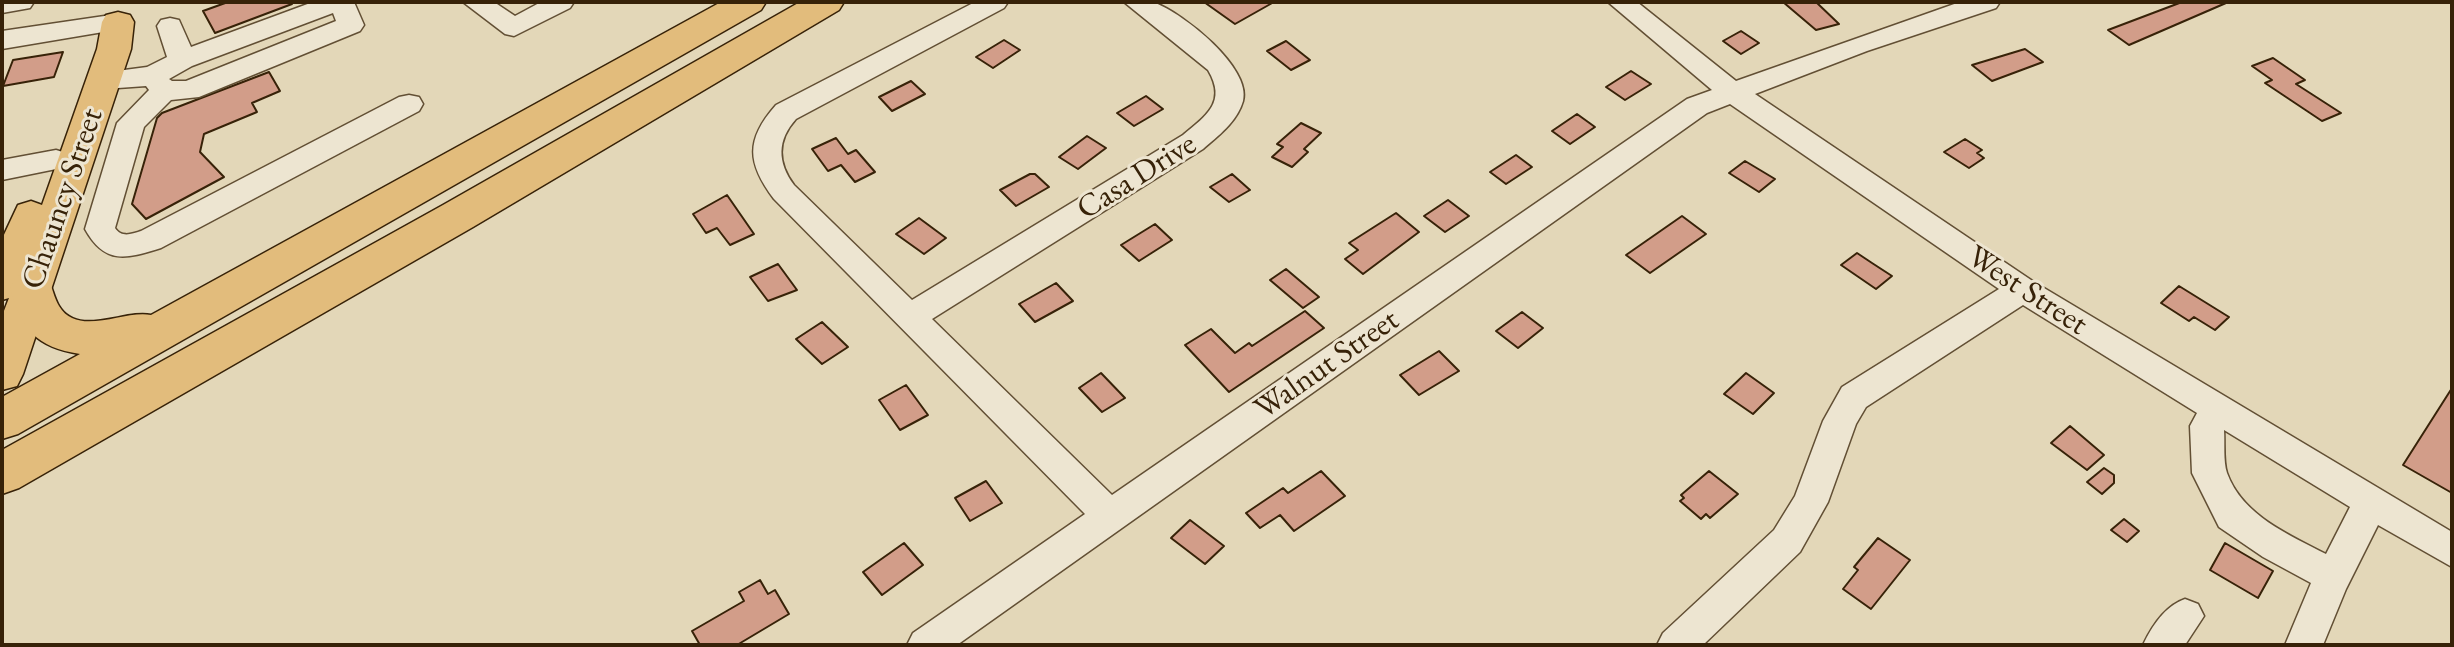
<!DOCTYPE html>
<html>
<head>
<meta charset="utf-8">
<style>
	body { margin:0 }
	#map { position:relative; width:2454px; height:647px; overflow:hidden; background:#e3d7b8; font-family:"EB Garamond",serif }
	canvas { display:block }
	.frame { position:absolute; inset:0; border:4px solid #372208; pointer-events:none }
</style>
</head>
<body>
<div id="map">
<canvas width="2454" height="647"></canvas>
<div class="frame"></div>
</div>
<script>
const ctx = document.querySelector('canvas').getContext('2d');
ctx.lineJoin = 'round';
function paint(path, color) { ctx.fillStyle = color; ctx.fill(path, 'evenodd'); }
function stroke(path, color, width, dash) { ctx.strokeStyle = color; ctx.lineWidth = width; ctx.lineCap = dash ? 'butt' : 'round'; ctx.setLineDash(dash || []); ctx.stroke(path); }
function drawText(font, color, halo, rows, align = 'center') {
  ctx.font = font + ' "EB Garamond",serif'; ctx.lineWidth = 6; ctx.setLineDash([]); ctx.textBaseline = 'middle'; ctx.strokeStyle = halo; ctx.fillStyle = color; for (const [text, x, y, turn = 0] of rows) {
    ctx.save(); ctx.translate(x, y); ctx.rotate((+turn || 0) * Math.PI / 180); ctx.textAlign = isNaN(turn) ? turn : align; if (halo) ctx.strokeText(text, 0, 0); ctx.fillText(text, 0, 0); ctx.restore();
  }
}
const building = new Path2D(`
	M228,2H292V4L215,33L203,11Z
	M1204,2H1274L1235,24Z
	M1783,2H1816L1839,24L1816,30Z
	M2182,2L2226,3L2129,45L2108,30Z
	M1741,31L1759,43L1741,54L1723,41Z
	M1004,40L1020,50L993,68L976,57Z
	M1286,41L1310,60L1291,70L1267,51Z
	M2025,49L2043,62L1992,81L1972,65Z
	M63,52L54,77L3,86L13,60Z
	M2273,58L2305,80L2296,84L2341,113L2322,121L2265,83L2272,80L2252,66Z
	M1631,71L1651,84L1625,100L1606,87Z
	M269,72L280,91L252,103L257,112L204,134L200,152L224,177L146,219L132,204L157,118L162,113Z
	M911,81L925,94L892,111L879,97Z
	M1146,96L1163,109L1134,126L1117,113Z
	M1577,114L1595,127L1570,144L1552,131Z
	M1301,123L1321,133L1304,149L1308,152L1292,167L1272,157L1283,147L1277,144Z
	M1087,136L1106,148L1078,169L1059,157Z
	M836,138L848,154L856,150L875,172L855,182L841,165L828,171L812,149Z
	M1965,139L1982,150L1977,153L1984,158L1969,168L1944,152Z
	M1516,155L1532,167L1506,184L1490,172Z
	M1745,161L1775,179L1759,192L1729,173Z
	M1030,174H1035L1049,187L1016,206L1000,190Z
	M1232,174L1250,190L1229,202L1210,187Z
	M727,195L754,234L730,245L717,228L706,233L693,214Z
	M1448,200L1469,216L1445,232L1424,216Z
	M1396,213L1419,232L1363,274L1345,259L1358,250L1349,243Z
	M1682,216L1706,234L1650,273L1626,255Z
	M919,218L946,238L924,254L896,234Z
	M1155,224L1172,240L1139,261L1121,245Z
	M1857,253L1872,263L1892,276L1876,289L1841,265Z
	M778,264L797,290L768,301L750,277Z
	M1286,269L1319,297L1303,308L1270,280Z
	M1056,283L1073,301L1035,322L1019,304Z
	M2179,286L2229,317L2215,330L2194,317L2189,321L2161,303Z
	M1305,311L1324,328L1229,392L1185,345L1211,329L1235,353L1249,343L1252,346Z
	M1522,312L1543,328L1518,348L1496,331Z
	M822,322L848,347L822,364L796,339Z
	M1439,351L1459,371L1419,395L1400,375Z
	M1101,373L1125,398L1102,412L1079,388Z
	M1746,373L1774,393L1753,414L1724,394Z
	M906,385L928,415L900,430L879,400Z
	M2452,388V493L2403,465Z
	M2070,426L2104,455L2087,470L2051,443Z
	M2104,468L2114,475V483L2102,494L2087,482Z
	M1321,471L1345,496L1294,531L1280,515L1260,528L1246,513L1283,488L1288,493Z
	M1709,471L1738,494L1710,518L1706,514L1701,519L1680,501L1684,498L1681,495Z
	M986,481L1002,503L970,521L955,498Z
	M2124,519L2139,531L2127,542L2111,530Z
	M1190,520L1224,546L1205,564L1171,538Z
	M1878,538L1910,560L1871,609L1843,589L1858,570L1854,567Z
	M904,543L923,565L882,595L863,572Z
	M2225,543L2273,571L2258,598L2210,570Z
	M760,580L768,594L775,590L789,614L737,645H700L692,631L744,601L739,592Z`);
paint(building, '#d29d89');
stroke(building, '#372208', 2);
const minor = new Path2D(`
	M2,2H34L30,8L2,13Z
	M313,2H354L364,25L360,31L199,97L171,100L144,127L115,228C122,238 131,234 141,231L399,97L409,95L419,97L423,104L419,111L161,248C126,259 105,265 85,229L117,123L149,90L146,86L104,89L94,86L90,80L94,74L147,67L167,57L157,26L161,20L170,18L179,20L191,47ZM333,13L336,21L186,81H172L169,79L192,66Z
	M463,2H494L515,16L541,2H574L570,8L514,36L505,34Z
	M975,2H1008L1004,8L796,119C777,140 777,162 794,185L912,300L1183,135C1207,115 1227,102 1208,70L1124,2C1133,2 1147,0 1155,3C1183,13 1252,68 1243,101C1237,122 1218,136 1203,149L932,319L1112,495L1687,99L1712,90L1608,2H1637L1736,81L1960,2H2000L1996,8L1867,51L1755,94L2034,282L2452,532V567L2378,525L2346,589L2323,645H2285L2311,583L2263,557L2219,527L2192,473L2190,426L2197,413L2023,305L1866,407L1856,424L1828,502L1800,552L1703,645H1657L1663,633L1774,530L1795,496L1823,421L1842,387L1999,289L1730,104L1707,113L957,645H907L913,633L1085,514L774,199C747,163 745,140 776,105ZM2224,430L2350,507L2326,554C2289,535 2242,515 2227,473C2223,461 2225,443 2224,430Z
	M118,14L127,16L131,22L127,28L2,49V31Z
	M56,150L66,153L70,160L66,167L2,180V160Z
	M2185,599L2198,604L2204,616L2185,645H2143C2152,626 2165,606 2185,599Z`);
const major = new Path2D(`
	M118,12L130,15L134,22L131,49L23,374L17,386L2,390V316L9,298L2,300V239L18,205L31,201L42,205L97,49L102,22L106,15Z`);
const highway = new Path2D(`
	M721,2H766L761,10L18,434L2,439V397L80,354C36,347 22,330 10,288L17,276L32,272L47,276C52,286 54,298 59,306C78,338 125,309 151,315Z
	M800,2H844L839,10L473,227L19,488L2,494V450L443,205Z`);
stroke(minor, '#624f34', 3);
stroke(major, '#372208', 3);
stroke(highway, '#372208', 3);
paint(minor, '#ede5d1');
paint(major, '#e2bc7c');
paint(highway, '#e2bc7c');
drawText('32px', '#372208', '#ede5d1', [
	["Casa Drive",1137,177,-32],
	["Chauncy Street",63,199,-71],
	["West Street",2027,291,33],
	["Walnut Street",1327,365,-35]
]);
</script>
</body>
</html>
